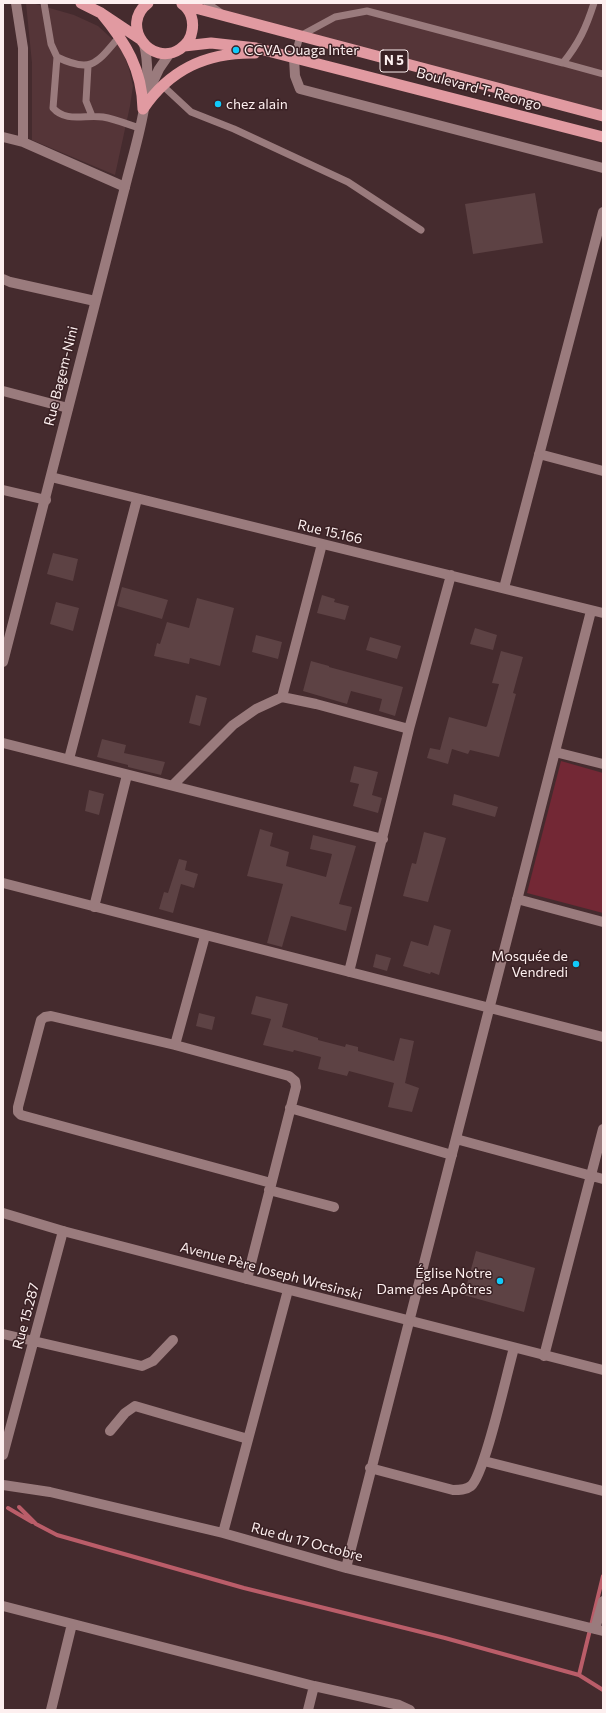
<!DOCTYPE html>
<html>
<head>
<meta charset="utf-8">
<style>
	body { margin:0 }
	#map { position:relative; width:606px; height:1713px; overflow:hidden; background:#452b2e; font-family:Commissioner,sans-serif }
	canvas { display:block }
	.frame { position:absolute; inset:0; border:4px solid #fdefef; pointer-events:none }
</style>
</head>
<body>
<div id="map">
<canvas width="606" height="1713"></canvas>
<div class="frame"></div>
</div>
<script>
const ctx = document.querySelector('canvas').getContext('2d');
ctx.lineJoin = 'round';
function paint(path, color) { ctx.fillStyle = color; ctx.fill(path, 'evenodd'); }
function stroke(path, color, width, dash) { ctx.strokeStyle = color; ctx.lineWidth = width; ctx.lineCap = dash ? 'butt' : 'round'; ctx.setLineDash(dash || []); ctx.stroke(path); }
function drawText(font, color, halo, rows, align = 'center') {
  ctx.font = font + ' Commissioner,sans-serif'; ctx.lineWidth = 3; ctx.setLineDash([]); ctx.textBaseline = 'middle'; ctx.strokeStyle = halo; ctx.fillStyle = color; for (const [text, x, y, turn = 0] of rows) {
    ctx.save(); ctx.translate(x, y); ctx.rotate((+turn || 0) * Math.PI / 180); ctx.textAlign = isNaN(turn) ? turn : align; if (halo) ctx.strokeText(text, 0, 0); ctx.fillText(text, 0, 0); ctx.restore();
  }
}
paint(new Path2D(`
	M26,3H32L74,15L98,26L121,47L129,69L133,86L130,106L115,175L32,140V63Z
	M176,3H603V116L184,5Z`), '#553538');
paint(new Path2D(`
	M561,761L603,773V913L527,893Z`), '#732835');
stroke(new Path2D(`
	M19,1507L36,1524L57,1535L244,1588L445,1638L579,1675L603,1690
	M8,1508L32,1522
	M579,1675L603,1576`), '#ba5d69', 4);
paint(new Path2D(`
	M535,193L543,243L473,254L465,204Z
	M53,553L78,559L73,581L47,574Z
	M122,587L168,600L162,619L117,606Z
	M322,595L335,599L334,602L349,606L345,620L317,613Z
	M197,598L234,608L220,666L190,658L189,664L154,656L157,643L160,644L167,622L189,628Z
	M56,602L79,608L73,631L50,624Z
	M475,628L497,635L493,650L470,644Z
	M256,635L282,642L278,659L252,652Z
	M370,637L401,646L397,659L366,650Z
	M501,651L523,657L513,693L516,694L499,757L470,750L468,754L452,749L448,764L427,758L430,748L440,750L449,717L486,727L487,726L499,684L492,683Z
	M311,661L329,666V667L403,687L395,716L379,711L382,699L351,691L347,704L303,691Z
	M196,695L207,698L200,726L189,723Z
	M102,739L126,745L124,753L165,762L161,775L128,767V765L97,757Z
	M354,766L378,772L372,795L382,798L378,813L353,806L359,784L350,782Z
	M89,790L104,794L99,815L85,811Z
	M454,794L498,807L495,817L452,805Z
	M260,829L273,833L270,846L289,852L286,866L326,877L332,854L310,849L313,835L356,846L339,904L352,907L346,931L291,916L282,947L267,943L283,884L247,876Z
	M424,832L446,838L428,902L403,896L412,863L416,864Z
	M179,859L187,861L185,870L198,874L194,888L181,884L173,913L159,909L164,892L168,893Z
	M434,925L451,930L439,975L431,972L430,974L403,966L411,941L428,946Z
	M376,954L391,958L387,971L373,967Z
	M256,996L288,1004L282,1027L318,1038V1040L345,1047L346,1044L358,1047V1051L394,1061L400,1038L414,1041L405,1083L419,1088L412,1112L388,1107L394,1083L349,1071L347,1076L318,1069L321,1057L294,1050L293,1052L263,1045L271,1019L251,1014Z
	M199,1013L215,1017L212,1030L196,1026Z
	M476,1251L535,1268L524,1312L464,1295Z`), '#5d4244');
stroke(new Path2D(`
	M44,3L51,44L57,57C92,74 97,63 120,36
	M207,3L220,12
	M57,57L53,108C66,123 86,114 103,117C115,119 127,124 139,128
	M294,58L300,36L335,17L367,11L563,63C579,43 586,28 594,3
	M563,63L603,74
	M88,66L86,101L92,116
	M162,85L191,112L234,129L348,182L421,230`), '#9a7b7d', 7);
stroke(new Path2D(`
	M16,3L23,48V142
	M294,58L295,76L300,89L603,168
	M3,137L23,142L125,187
	M3,279L10,282L95,301
	M3,391L68,408
	M539,454L603,471
	M51,477L603,613
	M3,490L46,500
	M504,588L603,212
	M282,697L322,544
	M3,743L383,839
	M555,752L603,764
	M69,759L137,499
	M173,785L233,725L256,709L282,697L316,704L409,729
	M3,883L603,1037
	M517,899L603,922
	M94,907L127,775
	M349,972L409,729L451,575
	M175,1045L205,936
	M290,1108L452,1155
	M456,1139L603,1179
	M269,1190L334,1207
	M247,1279L296,1087L295,1081L289,1076L175,1045L51,1016L45,1017L41,1020L18,1107V1112L21,1115L271,1183
	M3,1334L142,1366L153,1361L173,1340
	M544,1356L603,1129
	M110,1431L125,1413L135,1406L248,1439
	M3,1455L63,1231
	M484,1461L603,1491
	M370,1468L453,1490C459,1490 466,1490 471,1486C485,1474 507,1372 514,1348
	M3,1485L50,1492L223,1533L346,1568L603,1631
	M223,1533L288,1290
	M346,1568L591,611
	M3,1606L314,1686L399,1705L410,1710
	M595,1629L603,1601
	M51,1710L72,1624
	M308,1710L314,1686`), '#9a7b7d', 10);
stroke(new Path2D(`
	M150,88L159,69L170,53
	M3,662L125,187C136,142 155,90 144,44
	M3,1213L63,1231L247,1279L603,1370`), '#9a7b7d', 10);
stroke(new Path2D(`
	M81,3L101,13L140,39
	M148,3C119,25 151,68 180,49C186,45 191,39 192,31C194,21 191,10 182,4
	M184,5L603,116
	M101,13C126,43 142,69 143,109
	M184,46L211,43L256,48L603,137
	M143,109C170,69 207,52 255,53`), '#e19aa1', 11);
for (const [x, y, r, color] of [
	[236,50,4,"#11cafa"],
	[218,104,4,"#11cafa"],
	[576,964,4,"#11cafa"],
	[500,1281,4,"#11cafa"]
]) { const dot = new Path2D(); dot.arc(x, y, r, 0, 2 * Math.PI); ctx.fillStyle = color; ctx.fill(dot); stroke(dot, '#3a2124', 1.5); }
for (const [x, y, w] of [
	[394,61,28]
]) { const box = new Path2D(); box.roundRect(x - w / 2, y - 11, w, 22, 3); ctx.fillStyle = '#3a2124'; ctx.fill(box); stroke(box, '#fdefef', 1); }
drawText('bold 13px', '#fdefef', null, [
	["N 5",394,61]
]);
drawText('14px', '#fdefef', '#3a2124', [
	["CCVA Ouaga Inter",244,50],
	["chez alain",226,104],
	["Mosquée de",568,956,"right"],
	["Vendredi",568,972,"right"],
	["Église Notre",492,1273,"right"],
	["Dame des Apôtres",492,1289,"right"]
], 'left');
drawText('14px', '#fdefef', '#3a2124', [
	["Boulevard T. Reongo",479,89,15],
	["Rue Bagem-Nini",61,376,-76],
	["Rue 15.166",330,532,13],
	["Avenue Père Joseph Wresinski",271,1271,15],
	["Rue 15.287",26,1316,-75],
	["Rue du 17 Octobre",307,1542,15]
]);
</script>
</body>
</html>
